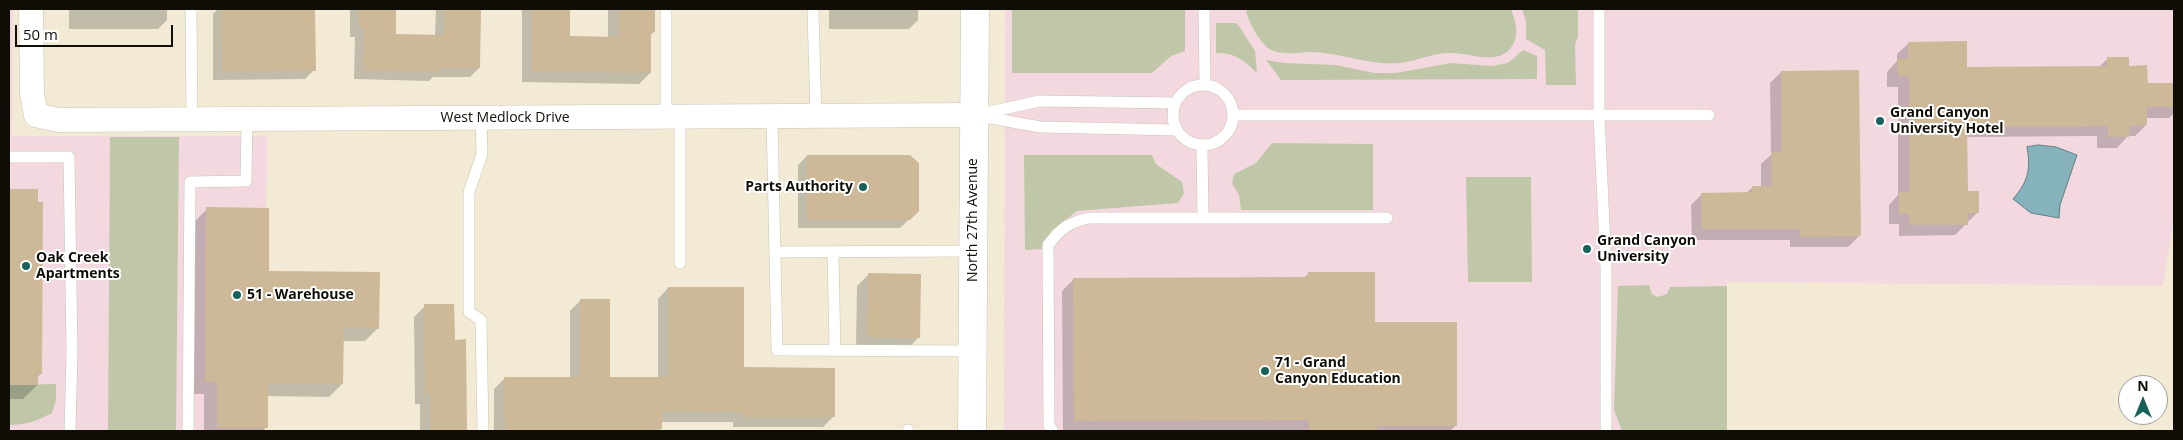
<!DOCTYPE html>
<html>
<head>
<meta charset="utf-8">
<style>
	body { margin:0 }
	#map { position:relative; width:2183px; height:440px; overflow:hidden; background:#f2ead5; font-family:"Open Sans",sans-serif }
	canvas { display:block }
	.frame { position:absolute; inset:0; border:10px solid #0f0d06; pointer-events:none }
	.north { position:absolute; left:2118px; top:375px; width:50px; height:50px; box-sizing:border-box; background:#fff; border:1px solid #9f9e9b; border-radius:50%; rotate:0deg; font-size:14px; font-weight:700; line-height:20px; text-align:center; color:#0f0d06 }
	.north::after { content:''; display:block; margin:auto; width:18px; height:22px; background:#16625a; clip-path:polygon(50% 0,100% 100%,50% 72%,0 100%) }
	.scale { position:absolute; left:15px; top:25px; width:158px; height:22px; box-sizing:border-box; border:2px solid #0f0d06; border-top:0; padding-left:6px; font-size:15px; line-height:18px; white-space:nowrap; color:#0f0d06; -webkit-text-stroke:4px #fff; paint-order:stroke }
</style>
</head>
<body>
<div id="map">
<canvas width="2183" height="440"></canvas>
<div class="frame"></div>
<div class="north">N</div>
<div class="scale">50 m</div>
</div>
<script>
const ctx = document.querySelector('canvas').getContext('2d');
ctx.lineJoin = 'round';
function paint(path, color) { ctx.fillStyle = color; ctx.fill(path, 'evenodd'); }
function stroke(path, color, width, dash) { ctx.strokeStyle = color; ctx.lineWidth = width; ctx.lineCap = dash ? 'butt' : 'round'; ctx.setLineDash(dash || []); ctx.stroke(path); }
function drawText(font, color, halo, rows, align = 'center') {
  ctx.font = font + ' "Open Sans",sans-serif'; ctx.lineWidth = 4; ctx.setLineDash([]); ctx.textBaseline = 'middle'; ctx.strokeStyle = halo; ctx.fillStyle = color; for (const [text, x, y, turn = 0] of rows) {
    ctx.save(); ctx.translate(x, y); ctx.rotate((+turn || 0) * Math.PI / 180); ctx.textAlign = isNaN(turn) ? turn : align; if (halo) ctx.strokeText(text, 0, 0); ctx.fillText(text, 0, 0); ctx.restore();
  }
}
paint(new Path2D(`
	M9,9H13L12,136H267L263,431H9Z
	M1005,9H2174V216L2163,286L1727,282V431H1004Z`), '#f3d9df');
paint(new Path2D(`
	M1012,9H1185V51L1171,56L1152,73H1012Z
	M1246,9H1511C1516,23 1521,39 1508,51C1493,64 1469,53 1452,53C1435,52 1417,61 1400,63C1369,66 1339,52 1309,52C1297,53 1282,55 1271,50C1260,44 1247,20 1246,9Z
	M1522,9H1578V36L1575,45L1576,85H1546L1545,50L1526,39V21Z
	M1216,23H1236L1239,26L1255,51L1257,73C1245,61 1234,52 1216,53Z
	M1523,50L1537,56V79L1281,80L1266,60L1284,63L1336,65L1374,73H1396L1451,63L1492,66L1508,63Z
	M110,137H179L176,431H108Z
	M1272,143L1373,144V210H1241L1239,195L1232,184L1234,174L1256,163Z
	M1024,155H1152L1156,164L1182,182L1184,193L1178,203L1077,211L1051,231L1042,249L1025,250Z
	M1466,177H1531L1532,282H1468Z
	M1649,285L1652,294L1658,297L1667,294L1670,287L1727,286V431H1622L1614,410L1618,286Z
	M56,384V400L52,413C37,421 26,425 9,425V385Z`), '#c0c7a8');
const water = new Path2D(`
	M2039,145L2056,147L2077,155L2060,205L2059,218L2031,213L2013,199C2028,182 2031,169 2027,147Z`);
paint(water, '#86b2bc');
stroke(water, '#628085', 1);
paint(new Path2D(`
	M69,9H167V20L158,29H69Z
	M218,9H313L314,70L305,79L213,80V14Z
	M350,9H395L394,36H435L436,9H480L479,68L470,77H433L429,81L354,79L355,37H350Z
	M522,9H569L568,38H608V9H654V32L650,36V73L639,84L522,82Z
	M829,9H918V20L909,29H829Z
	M1909,43L1966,68L2099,67L2108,58L2128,67L2146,84H2174V113L2169,118H2146V125L2135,136H2128L2117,148H2097V136L1966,137V193L1978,212L1955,235L1899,236V224H1889V205L1898,195V87H1887V72L1897,61V54Z
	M1781,72L1859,236L1848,247H1790V240H1692L1691,205L1702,194L1746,193L1752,188H1761V164L1771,155L1770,83Z
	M807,156L918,211L900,228H798V165Z
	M9,190H36L41,373L37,378V385L23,399H9Z
	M207,209L267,272L378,328L365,341H343L342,384L329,397L267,396L266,428L263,431H204V394H193L194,222Z
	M1308,274L1374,324L1456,425L1450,431H1063L1062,291L1074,279L1304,278Z
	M868,275L919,337L907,349L856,348L857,286Z
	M668,288L742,369L834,416L823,427H733V422H661V428L658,431H494V389L505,378H570V311L581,300L609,378H658V299Z
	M425,306L454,341H465L466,431H420V404H415L414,317Z`), '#0003');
paint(new Path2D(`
	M221,9H315L316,71L222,72Z
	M359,9H396V34L444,35L445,9H481L480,68H440V72L363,71L364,28H359Z
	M532,9H570V36L619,37V9H655V32H651V73L532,72Z
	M1967,41V67L2107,66V57H2129V66L2147,65L2148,83H2174V107H2147V125L2129,126V137H2108V126L1967,127L1968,191H1979V213H1968V225H1909V214H1899V192H1909V76H1898L1897,59H1908V42Z
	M1859,70L1861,236L1800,237V229H1702L1701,193L1752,192V186H1772L1771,152H1781V71Z
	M807,155H910L919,163V211L910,220H807Z
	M9,189H38V202H43L42,374H38V385H9Z
	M206,207L269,208V271L380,272L379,329L344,328L343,384H268V428H217V382H205Z
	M1308,272H1375V322H1457V426H1377V431H1309V420L1074,421L1073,278L1308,277Z
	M868,273L921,274L920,338L867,337Z
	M668,287H744V367L835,368V417H743V412L662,411V429H645V431H505L504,377H580V299H610V377H669Z
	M424,304H454L455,340L466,339L467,431H430V393L425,394Z`), '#cdb898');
const service = new Path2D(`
	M191,9L192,120
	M1204,9L1205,85
	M1599,9V116L1606,269V431
	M813,13L816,116
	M1173 115a30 30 0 1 1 60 0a30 30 0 1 1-60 0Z
	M980,114L1040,101L1174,103
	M974,115L1040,127L1176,130
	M1233,115H1709
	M772,116L777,350L973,351
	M666,117V9
	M680,117V263
	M481,118L482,154L469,192V312L481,320L483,429
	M1202,145L1203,218
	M9,157H69L72,352L70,431
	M775,252L973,251
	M833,252L835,351
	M188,431L190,182L246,181L247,120
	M908,431V430
	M1053,431L1049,426L1048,245C1062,227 1068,223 1089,218H1387`);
const minor = new Path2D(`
	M31,9L32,93L36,115L58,120L974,115`);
const secondary = new Path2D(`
	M972,431L975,9`);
stroke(service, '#cac3af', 12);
stroke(minor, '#cac3af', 25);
stroke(secondary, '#cac3af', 29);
stroke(service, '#fff', 11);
stroke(minor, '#fff', 24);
stroke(secondary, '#fff', 28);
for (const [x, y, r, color] of [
	[1880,121,5,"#16625a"],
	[863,187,5,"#16625a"],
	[1587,249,5,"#16625a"],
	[26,266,5,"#16625a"],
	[237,295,5,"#16625a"],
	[1265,371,5,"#16625a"]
]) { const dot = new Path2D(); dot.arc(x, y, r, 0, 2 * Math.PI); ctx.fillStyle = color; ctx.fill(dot); stroke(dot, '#fff', 2); }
drawText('bold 14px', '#0f0d06', '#fff', [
	["Grand Canyon",1890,113],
	["University Hotel",1890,129],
	["Parts Authority",853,187,"right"],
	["Grand Canyon",1597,241],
	["University",1597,257],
	["Oak Creek",36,258],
	["Apartments",36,274],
	["51 - Warehouse",247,295],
	["71 - Grand",1275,363],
	["Canyon Education",1275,379]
], 'left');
drawText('14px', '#0f0d06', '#fff', [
	["West Medlock Drive",505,118],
	["North 27th Avenue",973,220,-90]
]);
</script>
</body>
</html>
